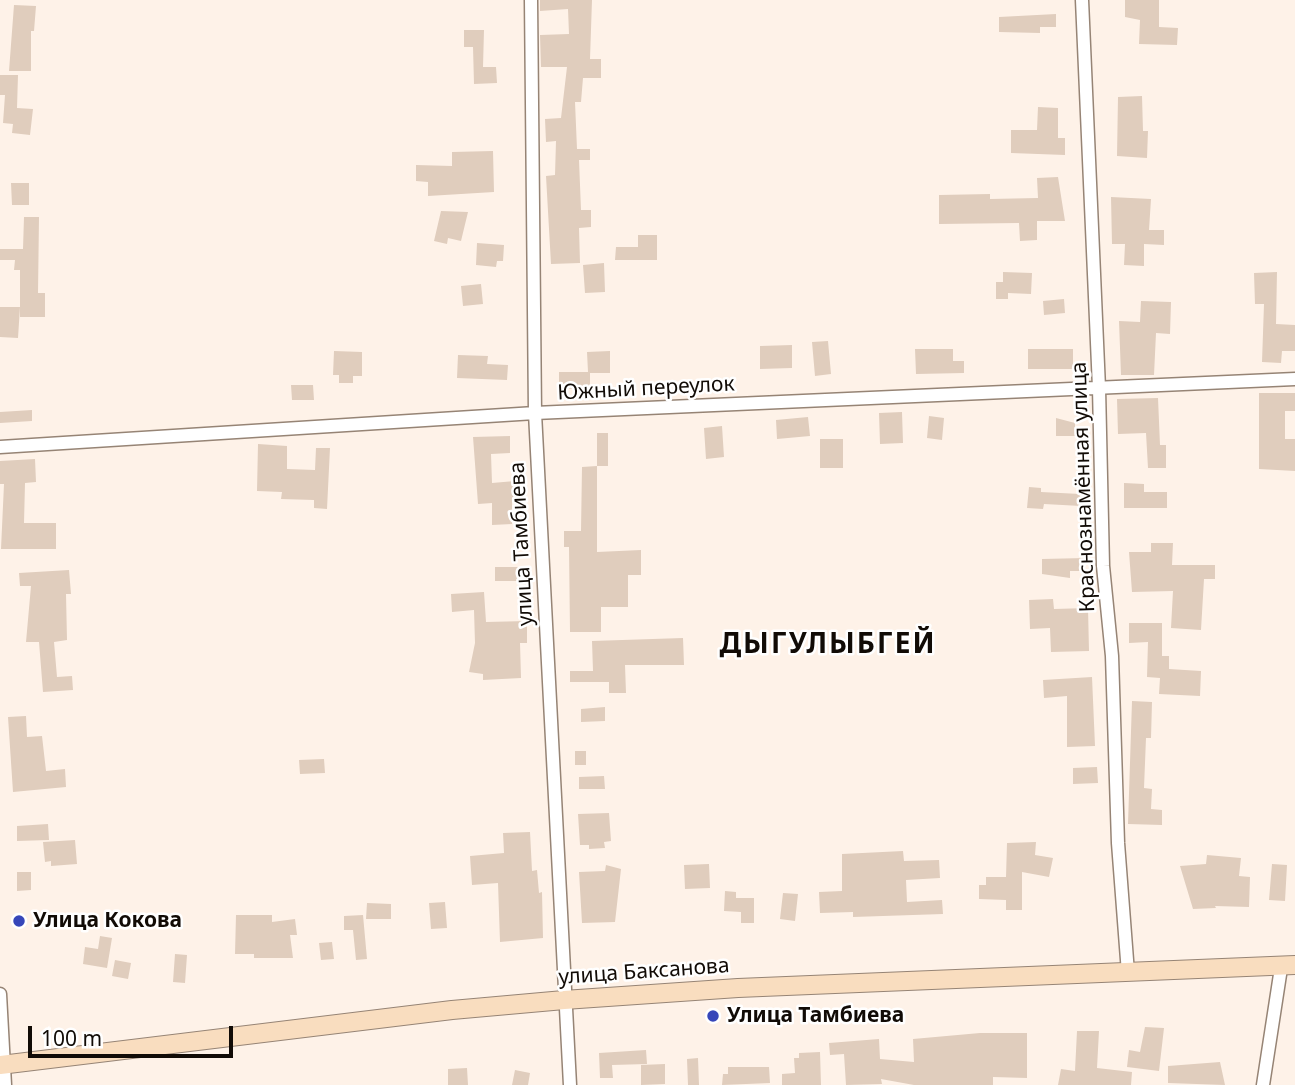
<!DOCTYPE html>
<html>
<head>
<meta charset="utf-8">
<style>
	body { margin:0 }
	#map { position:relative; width:1295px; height:1085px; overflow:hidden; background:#fef2e8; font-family:"Noto Sans",sans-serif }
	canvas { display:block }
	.scale { position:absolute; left:28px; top:1026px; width:205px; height:32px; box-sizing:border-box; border:4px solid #110b06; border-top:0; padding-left:9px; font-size:21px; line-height:24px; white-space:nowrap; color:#110b06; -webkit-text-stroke:5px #fff; paint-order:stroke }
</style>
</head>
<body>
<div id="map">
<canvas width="1295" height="1085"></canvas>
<div class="scale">100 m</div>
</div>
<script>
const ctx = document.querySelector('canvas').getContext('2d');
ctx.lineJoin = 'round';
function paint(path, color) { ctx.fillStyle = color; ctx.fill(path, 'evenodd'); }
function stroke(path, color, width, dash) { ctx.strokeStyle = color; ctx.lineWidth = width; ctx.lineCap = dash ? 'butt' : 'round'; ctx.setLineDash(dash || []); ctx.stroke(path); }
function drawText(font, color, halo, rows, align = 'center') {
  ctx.font = font + ' "Noto Sans",sans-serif'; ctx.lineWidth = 5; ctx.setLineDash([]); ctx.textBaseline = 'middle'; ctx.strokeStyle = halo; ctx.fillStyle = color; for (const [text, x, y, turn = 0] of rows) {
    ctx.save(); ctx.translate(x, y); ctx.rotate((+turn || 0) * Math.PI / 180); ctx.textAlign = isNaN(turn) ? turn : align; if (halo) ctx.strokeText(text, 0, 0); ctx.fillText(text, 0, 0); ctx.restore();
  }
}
paint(new Path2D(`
	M540,0H592L590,59H601V78H583L581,102H575L577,149H590V160H579L581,210H591V227L579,228L580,263L551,264L546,176L555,175L556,141L546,142L545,119L561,118L567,67H541L540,35L569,34L568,9L540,11Z
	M1125,0H1159V27L1178,28L1177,45L1139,44L1140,20L1125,17Z
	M14,5L36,6L34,31H31V71H9Z
	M1056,14V27H1040V33L999,32V17Z
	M464,30H484L483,67H496L497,83L474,84L473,47H464Z
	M0,75H18L17,108L33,109L30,135L12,133L13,124L3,123L5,95H0Z
	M1142,96L1143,131H1148L1147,158L1117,156L1118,97Z
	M1038,107L1058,108V138H1065V155L1011,153V130H1037Z
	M493,151L494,192L428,196V182L416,181V165L452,166V152Z
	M1058,177L1065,221H1037V240L1020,241L1019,223L939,224V195L990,194V199L1038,198L1037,178Z
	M11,183H29V205H12Z
	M1111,197L1151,199L1149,230H1164V245L1144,244V266L1124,265L1125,244H1112Z
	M441,211L468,212L461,241L448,238L447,244L434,241Z
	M24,217H39L38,293H45V317H20V270H14L15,260H0V249H23Z
	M638,235H657V260H615L616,247H638Z
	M477,243L504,245L503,261H497L496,267L476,265Z
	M604,263L605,292L585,293L583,265Z
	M1003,272L1032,273L1031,294L1008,293V299H996V282H1003Z
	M1277,272L1276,324L1295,325V351H1282L1281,363L1262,362L1264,304H1255L1254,273Z
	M481,284L483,304L463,306L461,286Z
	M1064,299L1065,313L1044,315L1043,301Z
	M1141,301L1171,302L1170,334L1156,333L1154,375H1121L1119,321L1140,322Z
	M0,307H20L18,338L0,337Z
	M828,341L831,374L815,376L812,342Z
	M792,345V368L760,369V346Z
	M915,349H953V361H964V373L916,374Z
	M1028,349H1073V369H1028Z
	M334,351L362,352V376H353V383H339V375H333Z
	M610,351V373H590V388L559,389V372H588L587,352Z
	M458,355L488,356L487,364L508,365L507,380L457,378Z
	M291,385H313L314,400H292Z
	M1259,393H1295V411H1285V439H1295V471L1259,469Z
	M1158,398L1160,445H1166V468H1148L1146,433L1118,434L1117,399Z
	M32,410V421L0,423V412Z
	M902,412L903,443L880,444L879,413Z
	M929,416L944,418L942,440L927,438Z
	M808,417L810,436L777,439L776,420Z
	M1056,418L1075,423V436H1056Z
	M722,426L724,457L706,459L704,428Z
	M597,433H608V466H597Z
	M510,436V453L491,454L492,483L515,481L516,501H512V524L492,525V503L478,504L473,437Z
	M820,439H843V468H820Z
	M258,444L287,446V469L315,470L316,448H330L327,509L314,508V500L281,499L282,492L257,491Z
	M35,459L36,482L25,483L24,523H56V549H1L4,484H0V461Z
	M597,466V552L641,550V575H628V607H601V632H570L569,547H564V531H581L582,467Z
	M1124,483L1144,484V492H1167V508H1124Z
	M1029,487L1041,488V492L1080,494L1081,506L1044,504L1043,509L1027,508Z
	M1151,543H1173L1172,565H1215V579H1204L1201,630L1171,628L1173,591L1132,592L1129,552H1151Z
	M1085,558V571H1070V578L1042,574V559Z
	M495,567H518L517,581H495Z
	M69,570L71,594H66L67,640L54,642L57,677L72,676L73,690L43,692L39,642H26L31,586H20L19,573Z
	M484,592L486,622L527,621V643H520L521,678L483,680V674L469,672L475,643L474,610L452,612L451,594Z
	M1053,599L1054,609L1088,608L1089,651L1051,652L1050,628L1030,629L1029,600Z
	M1129,623H1162V656H1169V669L1201,671L1200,696L1159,694L1160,678L1147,677L1148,642L1129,643Z
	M683,638L684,665H625L626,693H609V682H570V671H593L592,641Z
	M1092,677L1095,746L1067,747V696L1044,698L1043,680Z
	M1132,701L1152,702L1151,738H1146L1144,788L1152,789L1151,809L1162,810V825L1128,824Z
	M605,707V721L581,722V709Z
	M26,716L27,737L42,736L46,771L65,769L66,787L13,792L8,717Z
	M575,751H586V765H575Z
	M324,759L325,773L300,774L299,760Z
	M1097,767L1098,783L1073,784V768Z
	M604,776L605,789H579V777Z
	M609,813L611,841L604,842L605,848L589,849V845H580L578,814Z
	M48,824L49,840L17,841V826Z
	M530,832L532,871L537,870L539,893L542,892L543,938L500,942L498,883L472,885L470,856L504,853L503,833Z
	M75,840L77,864L51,866V861L45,862L43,842Z
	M1036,842L1035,855L1053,858L1049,877L1022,872V910H1006V900L979,899V885H986V877H1006L1007,843Z
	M903,851L904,861L939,860L940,878L906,880L907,902L942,900L943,914L853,917V912L820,913L819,892L842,891V854Z
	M1207,855L1241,858L1239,876L1250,877L1249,907L1215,906L1216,908L1193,909L1180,866L1206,864Z
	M709,864L710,888L685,889L684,865Z
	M1272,864L1287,865L1285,901L1269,900Z
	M606,865L621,869L615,922L582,923L579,872L605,871Z
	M17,872H31V890L17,891Z
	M725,891L736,892V898H754V923H741V912L724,911Z
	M783,893L798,894L795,921L780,919Z
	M445,902L447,928L431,929L429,903Z
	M367,903L391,904V919H366Z
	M236,915H272V922L295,919L297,935H290L293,958H254V954H235Z
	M363,915L367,959L356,960L353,930H344V916Z
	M100,936L112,938L107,968L83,964L85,947L98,949Z
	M332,942L334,959L321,960L319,943Z
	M175,954L187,955L185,983L173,982Z
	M115,960L131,963L128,979L112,976Z
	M1145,1027L1164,1028L1159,1071L1127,1067L1129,1050L1140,1052Z
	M1077,1031H1099L1097,1068L1132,1072L1131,1085H1058L1061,1069L1075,1071Z
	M980,1033H1027V1078L993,1077V1085H914L881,1079L882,1084L846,1085L844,1054L830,1055L829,1043L879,1039L880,1059L914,1062L913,1039Z
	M646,1050L647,1064L612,1065L613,1078H600L599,1053Z
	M820,1052L821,1085H782V1074L795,1073L794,1058H799V1053Z
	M698,1058L699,1085H688L687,1059Z
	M1220,1062L1225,1085L1168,1083V1066Z
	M665,1064V1084L641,1085V1065Z
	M728,1067H769L770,1083L722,1085L723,1074H728Z
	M467,1068L468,1085H448V1069Z
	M515,1070L530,1073L528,1085H512Z`), '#e0cdbd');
const street = new Path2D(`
	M531,0L535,413L570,1085
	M1082,0L1099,388L1103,566L1112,656L1118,843L1128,973
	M0,447L535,413L1295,379
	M0,994L5,1085
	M1263,1085L1281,968`);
const secondary = new Path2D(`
	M0,1065L452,1010L564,1000L738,988L1295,965`);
stroke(street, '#968475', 15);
stroke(secondary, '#968475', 20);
stroke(street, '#fff', 12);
stroke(secondary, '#f9ddbf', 18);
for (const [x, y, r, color] of [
	[19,921,7,"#3646b9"],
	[713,1016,7,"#3646b9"]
]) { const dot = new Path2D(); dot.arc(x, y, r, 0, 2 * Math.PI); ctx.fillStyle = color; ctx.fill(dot); stroke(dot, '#fff', 2.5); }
drawText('21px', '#110b06', '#fff', [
	["Южный переулок",646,389,-3],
	["Краснознамённая улица",1084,487,-92],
	["улица Тамбиева",522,544,-93],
	["улица Баксанова",644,972,-4]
]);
drawText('bold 21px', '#110b06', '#fff', [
	["Улица Кокова",33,921],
	["Улица Тамбиева",727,1016]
], 'left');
ctx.letterSpacing = '2px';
drawText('bold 28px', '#110b06', '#fff', [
	["ДЫГУЛЫБГЕЙ",828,645]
]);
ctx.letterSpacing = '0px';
</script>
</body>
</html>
